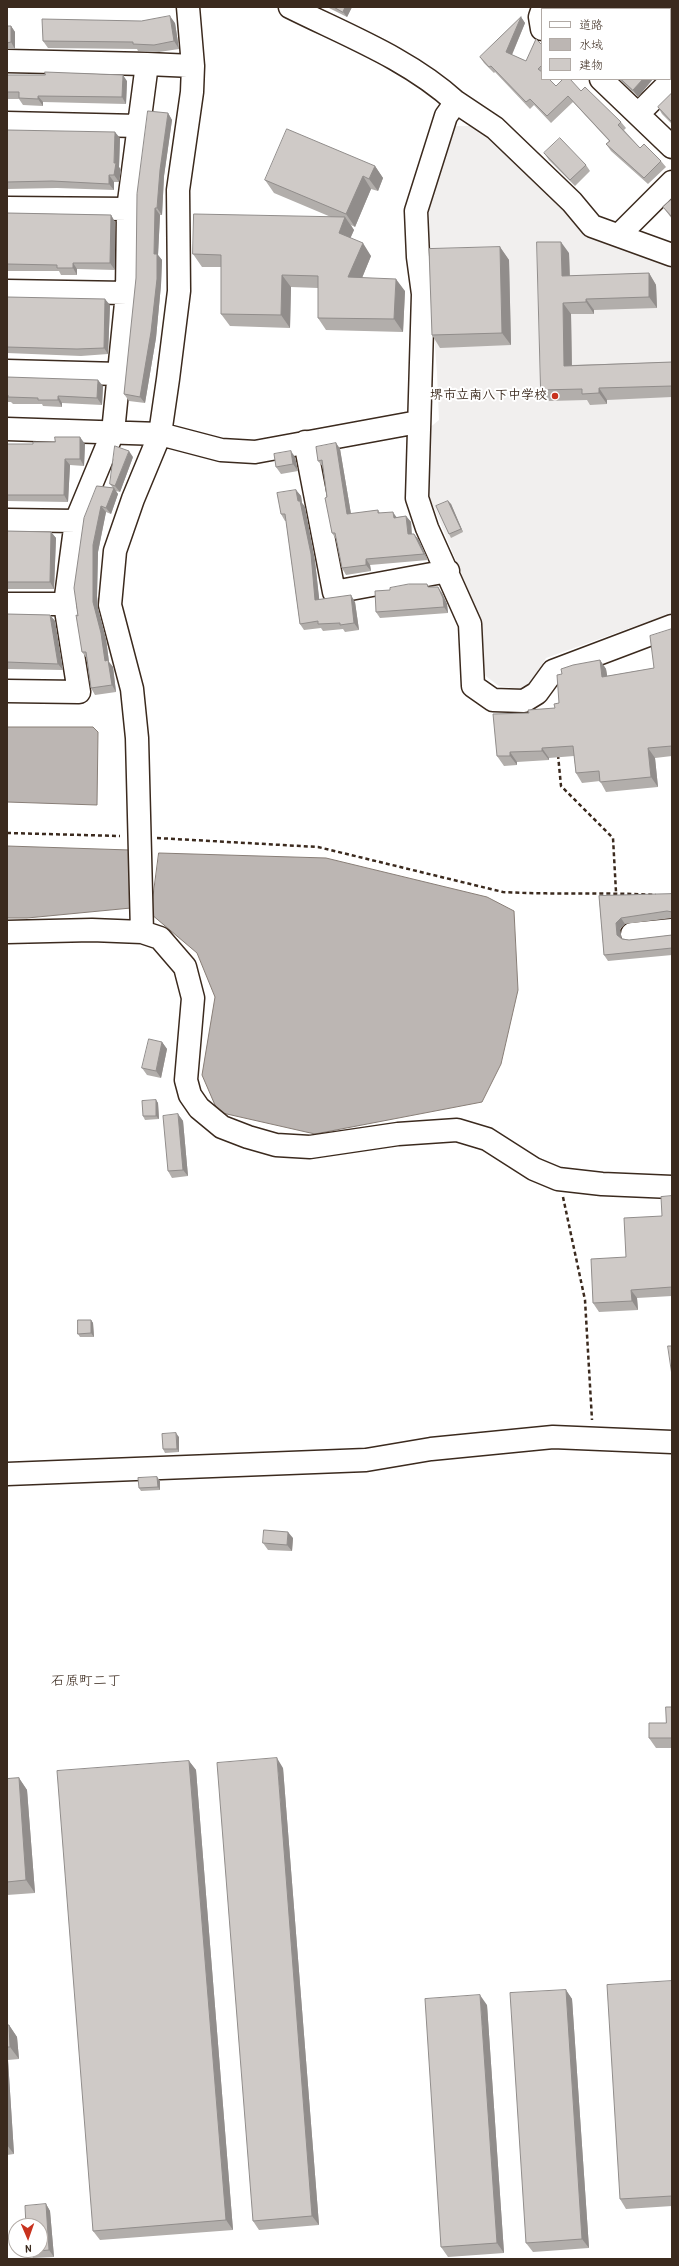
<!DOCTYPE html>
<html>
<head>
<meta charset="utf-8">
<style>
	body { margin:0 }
	#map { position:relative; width:679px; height:2266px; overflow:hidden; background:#fff; font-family:"Patrick Hand","Klee One",sans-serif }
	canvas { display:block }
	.frame { position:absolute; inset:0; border:8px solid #3b2a1e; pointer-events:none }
	.legend { position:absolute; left:541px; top:8px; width:130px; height:72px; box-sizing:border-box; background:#fff; border:1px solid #b1aaa5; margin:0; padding:5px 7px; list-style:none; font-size:12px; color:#3b2a1e }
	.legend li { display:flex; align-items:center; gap:8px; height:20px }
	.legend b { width:20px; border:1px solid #b1aaa5 }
	.north { position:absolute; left:8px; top:2218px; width:40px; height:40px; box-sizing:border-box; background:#fff; border:1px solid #b1aaa5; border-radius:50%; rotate:178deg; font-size:11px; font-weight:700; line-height:16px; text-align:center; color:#3b2a1e }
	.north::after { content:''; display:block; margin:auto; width:14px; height:18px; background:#c8321e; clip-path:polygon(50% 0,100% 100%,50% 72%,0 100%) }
</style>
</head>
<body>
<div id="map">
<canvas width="679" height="2266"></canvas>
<div class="frame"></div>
<ul class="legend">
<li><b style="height:5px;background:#fff"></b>道路</li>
<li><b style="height:11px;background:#bcb6b3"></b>水域</li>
<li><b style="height:11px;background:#cfcac7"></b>建物</li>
</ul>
<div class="north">N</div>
</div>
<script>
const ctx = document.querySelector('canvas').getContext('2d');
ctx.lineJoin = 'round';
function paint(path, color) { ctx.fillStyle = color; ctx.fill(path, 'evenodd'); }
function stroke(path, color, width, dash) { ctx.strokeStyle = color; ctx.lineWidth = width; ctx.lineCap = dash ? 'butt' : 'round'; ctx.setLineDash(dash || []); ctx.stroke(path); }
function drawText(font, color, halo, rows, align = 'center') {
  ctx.font = font + ' "Patrick Hand","Klee One",sans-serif'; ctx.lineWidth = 4; ctx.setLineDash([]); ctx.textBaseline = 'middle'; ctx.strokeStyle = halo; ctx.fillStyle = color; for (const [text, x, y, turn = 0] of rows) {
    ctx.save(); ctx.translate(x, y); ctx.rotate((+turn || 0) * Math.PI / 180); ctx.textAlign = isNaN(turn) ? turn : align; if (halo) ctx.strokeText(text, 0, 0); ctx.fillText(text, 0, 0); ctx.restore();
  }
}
paint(new Path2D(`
	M454,126H473L513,152L573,221L587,232L672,266V613L546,658L529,685L519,689L499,686L483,674L484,650L477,611L429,496L428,429L439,420L437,373L428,256L429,204Z`), '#f1efee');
const water = new Path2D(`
	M7,727H93L98,732L97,805L7,802Z
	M7,846L130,850L131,908L27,918H7Z
	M159,853L326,858L487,897L514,911L518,990L501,1064L482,1102L315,1134L218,1112L202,1075L215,997L197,953L151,914Z`);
paint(water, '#bcb6b3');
stroke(water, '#887e77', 1);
const minor = new Path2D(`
	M290,7C346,35 409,59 456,102
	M542,11L540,17L542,29
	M7,61L147,64L128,209L127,293L113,432L76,521L65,604L79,692L7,691
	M147,64L193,66
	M601,79L672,147
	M638,114L672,80
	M7,123L139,126
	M7,208L128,209
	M619,235L672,182
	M672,255L592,226L572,202L495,128L456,102L446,116L416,211L418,257L423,294L417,498L427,528L470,624L473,686L493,700L524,701L537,693L553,671L672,626
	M7,291L127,293
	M7,371L119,374
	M7,429L160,434L221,450L255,452L418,422
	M305,442L334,592L448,571
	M7,520L76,521
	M7,604H65
	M7,932L92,930L142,932L160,938L185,967L193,998L186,1080L190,1095L199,1108L222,1127L248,1137L276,1145L310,1147L398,1134L457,1130L487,1139L534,1169L558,1179L602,1184L672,1187
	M142,932L137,738L132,689L110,605L115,551L133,499L160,434L168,379L179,291L178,190L192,92L193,66L188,7
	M632,934L672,930
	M7,1474L366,1460L431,1449L553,1437L672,1442`);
stroke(minor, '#3b2a1e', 25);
stroke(new Path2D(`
	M558,755L561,786L613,838L616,892
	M7,833L120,836
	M157,838L318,847L503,892C554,895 605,892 656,895
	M563,1197L585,1300L592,1420`), '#3b2a1e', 2.5, [4, 3]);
stroke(minor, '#fff', 22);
paint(new Path2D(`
	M327,7H352L347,17Z
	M575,7H594V9H579Z
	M665,7H672V10L670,9Z
	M521,17L525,23L512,55L526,61L542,45V79L556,86L581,91L621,122L626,128L624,130L640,148L661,161L666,167L648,184L611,151L606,144L609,141L573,102L551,123L534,105L530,109L495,72L494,73L484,63L480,57Z
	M175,23L179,49L159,52L138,51L137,49L48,48L43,41Z
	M7,26H11L15,32V49H7Z
	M7,75L127,81L126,104L43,102V106L23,105L19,99H7Z
	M619,79H653L638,97Z
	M672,93V124L662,114L658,107Z
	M168,113L172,120L164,176L162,215H160L158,255L162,260L161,285L156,338L145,403L129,401L124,394Z
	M7,130L120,138L119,167L121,170L119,182H114V190L57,188L7,189Z
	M544,153L586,165L590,171L575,186L549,160Z
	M375,166L383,178L378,191L371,189L355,227L351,225L354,230L350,238L371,256L362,278L405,291L403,332L326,330L318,318V288L291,287L290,328L230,326L221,314V267H202L193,254L331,217L274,193L265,180Z
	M672,199V219L663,207Z
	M7,213L111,215L115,222V270L77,269V275H61L59,271H7Z
	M500,247L509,260L511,345L440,348L432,335Z
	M569,253L570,276L649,273L656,285L657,308L594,310V314H571L572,365L672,362V397L607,400V404L590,405L587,400L549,401L541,390Z
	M7,297L110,305L108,354L81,356L7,353Z
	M7,377L103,386L102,405L62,403V407L43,406L42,404H13L11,402H7Z
	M336,443L340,449L351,514L378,510L380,513L397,517L406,516L411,522L412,534L419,540L428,560L370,565L371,571L346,575L342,568L336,539L332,533L323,467L318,461Z
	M7,444H85L84,466L70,465L68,502L7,501Z
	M133,457L120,492L116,491L118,494L111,514L106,512L98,552L97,596L98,608L106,639L109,662L113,667L116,692L95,695L91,688L87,659L82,652L78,616L97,486L113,488L110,484Z
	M295,457L298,471L281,474L276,467Z
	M296,490L301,496L302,503L305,507L315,561L319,599L355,602L359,630L345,632L343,629L323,631L321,628L304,630L300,624L286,521H285L281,514Z
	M448,501L451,504L463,532L451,538L449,534Z
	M7,531L51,532L56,538L54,589H7Z
	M430,587L442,593L447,604L448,613L380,618L376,612Z
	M7,614L50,615L55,621L63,670L7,669Z
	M672,629V756L655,758L658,787L606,792L600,781L582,783L576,773L574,756L549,758V760L517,762V765L504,766L497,756L529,713L555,708L559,703L562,674L600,660L606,669L607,676L654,668Z
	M672,894V918L625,924L620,929L621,938L629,940L672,935V955L608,961L604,955L599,896Z
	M162,1042L167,1049L161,1078L147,1075L142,1068Z
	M156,1100L158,1103L159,1119L145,1120L143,1116Z
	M178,1114L183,1121L188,1176L172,1178L168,1171Z
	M672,1196V1296L637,1298L638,1310L599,1312L593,1303L626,1257L662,1216Z
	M91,1320L93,1323L94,1337H80L78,1334Z
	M179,1437V1452L165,1453L163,1449Z
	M157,1477L160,1481V1490L141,1491L139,1488Z
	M293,1538L292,1551L268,1550L263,1543Z
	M672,1707V1748H656L649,1738L666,1723Z
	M189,1761L196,1770L233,2230L100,2240L93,2231Z
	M283,1768L319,2225L259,2230L253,2221Z
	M19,1778L27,1790L35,1893L7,1895V1779Z
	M672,1981V2206L626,2209L620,2199Z
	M566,1990L572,1999L589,2248L533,2252L526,2243Z
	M487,2005L504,2253L448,2257L441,2247Z
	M7,2025H9L17,2037L19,2059L8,2060L14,2154L7,2155Z
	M46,2204L50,2211L54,2257L33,2258L28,2252Z`), '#b2aeab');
paint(new Path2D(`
	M345,7H352L347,17L343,12Z
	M589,7H594V9H589Z
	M170,16L175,23L179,49L174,41Z
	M521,17L525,23L510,59L506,52Z
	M11,26L15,32V49L11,42Z
	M672,54V66L670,63V56Z
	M123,75L127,81L126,104L122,97Z
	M643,79H653L638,97L633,90Z
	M38,96L43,102V106L38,99Z
	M168,113L172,120L164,176L162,215L157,208L160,170Z
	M115,132L120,138L119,167L121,170L119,182L114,175Z
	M375,166L383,178L378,191L369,179Z
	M109,175L114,182V190L109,184Z
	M363,176L371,189L355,227L346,214Z
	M155,208L160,215L158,255L162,260L161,285L156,338L145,403L140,397L154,254Z
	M111,215L115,222V270L110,263Z
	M345,217L354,230L347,246L339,233Z
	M561,242L569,253L570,287L562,276Z
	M363,243L371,256L357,290L348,277Z
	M500,247L509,260L511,345L502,333Z
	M73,263L77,269V275L73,268Z
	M649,273L656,285L657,308L649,297Z
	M282,275L291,287L290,328L281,315Z
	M396,279L405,291L403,332L394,319Z
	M105,299L110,305L108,354L104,348Z
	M586,299L594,310V314L586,302Z
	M563,303L571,314L572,377L564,366Z
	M98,380L103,386L102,405L97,398Z
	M599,388L607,400V404L599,393Z
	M58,396L62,403V407L58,400Z
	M80,437L85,444L84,466L80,459Z
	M336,443L340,449L352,520L347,514Z
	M129,451L133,457L120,492L115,486Z
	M291,451L295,457L298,471L293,464Z
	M65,459L70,465L68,502L64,495Z
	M114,488L118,494L111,514L106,508Z
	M296,490L301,496L302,503L305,507L315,561L320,606L315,600Z
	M448,501L451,504L463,532L461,529Z
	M101,506L106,512L98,552L97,596L98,608L106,639L109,662L113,667L116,692L112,685L105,661L93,602V545Z
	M393,512L397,518H394Z
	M406,516L411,522L412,540L408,534Z
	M51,532L56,538L54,589L50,582Z
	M414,534L419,540L428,560L424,554Z
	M366,559L370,565L371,571L366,565Z
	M438,587L442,593L447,604L448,613L444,607Z
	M351,595L355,602L359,630L354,623Z
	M50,615L55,621L63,670L58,664Z
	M600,660L606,669L609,686L602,677Z
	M542,748L549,758V760L542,751Z
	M648,748L655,758L658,787L651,777Z
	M510,752L517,762V765L510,756Z
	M621,918L625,924L620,929L622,941L617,935L616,923Z
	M162,1042L167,1049L161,1078L156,1071Z
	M156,1100L158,1103L159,1119L156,1116Z
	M178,1114L183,1121L188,1176L183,1170Z
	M631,1290L637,1298L638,1310L632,1301Z
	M91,1320L93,1323L94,1337L91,1333Z
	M176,1433L179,1437V1452L177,1449Z
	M157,1477L160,1481V1490L158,1487Z
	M288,1532L293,1538L292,1551L287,1545Z
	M277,1758L283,1768L319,2225L312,2216Z
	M189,1761L196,1770L233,2230L226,2220Z
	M19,1778L27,1790L35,1893L26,1880Z
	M566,1990L572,1999L589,2248L582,2239Z
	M480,1995L487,2005L504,2253L497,2243Z
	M9,2025L17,2037L19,2059L10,2047Z
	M7,2058L8,2060L14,2154L7,2145Z
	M46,2204L50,2211L54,2257L49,2250Z`), '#918d8b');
const building = new Path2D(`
	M334,7H345L343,12Z
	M584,7H589V9Z
	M170,16L174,41L154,45L133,44V42L43,41L42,19L141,21Z
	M521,17L506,52L526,61L536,39L542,45V65L538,69L542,72V79H549L556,86L563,79H570L581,91L585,87L621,122L618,125L640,148L644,144L661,161L644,178L606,144L610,141L568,96L547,116L530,99L526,102L491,66L489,67L480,57Z
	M7,26H11V42L7,43Z
	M670,39L672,41V54L670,56Z
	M45,72L123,75L122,97L38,96V99L19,98V92H7V75H45Z
	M621,79H643L633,90Z
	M672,93V120L671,121L658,107Z
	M148,111L168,113L160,170L157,208H155L154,254H157V279L151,332L140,397L124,394L136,278L137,194Z
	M287,129L375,166L369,179L363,176L346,214L265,180Z
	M7,130L115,132L114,163H116L114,175H109V184L52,181L7,182Z
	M560,138L586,165L570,180L544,153Z
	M672,199V217L663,207Z
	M7,213L111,215L110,263H73V268H57V265L7,264Z
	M194,214L345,217L339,233L363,243L348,277L396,279L394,319L318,318V276L282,275L281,315L221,314V255L193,254Z
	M537,242H561L562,276L649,273V297L586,299V302L563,303L564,366L672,362V386L599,388V393L582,394V389L541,390Z
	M500,247L502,333L432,335L429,249Z
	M7,297L105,299L104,348L77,349L7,347Z
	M7,377L98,380L97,398L58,396V400H38V398L8,397V395H7Z
	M55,437H80V459H65L64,495H7V444H33V442H55Z
	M336,443L347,514L378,510V513L393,512L394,518L406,516L408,534H414L424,554L366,559V565L342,568L335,533H332L325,498L327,497L322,460L318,461L316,447Z
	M115,446L129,451L115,486L110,484Z
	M291,451L293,464L276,467L274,454Z
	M97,486L114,488L106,508L101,506L93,545V602L101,633L105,661L108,660L112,685L91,688L86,652H82L76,615L78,616L74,588L84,518Z
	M296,490L298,501H300L311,554L315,600L351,595L354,623L340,625V623L318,624V621L300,624L285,514H281L277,493Z
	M448,501L461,529L449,534L436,506Z
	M7,531L51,532L50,582H7Z
	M409,584H427L428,587H438L443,598L444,607L376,612L375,591L390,590V588Z
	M7,614L50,615L58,664L7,662Z
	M672,629V746L648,748L651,777L600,782L599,771L576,773L573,746L542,748V751L510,752V756H497L493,714L529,713L528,710L555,708L554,704L559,703L557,675L562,674L561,669L573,665L600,660L602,677L654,668L650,636Z
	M672,894V912L667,911L621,918L616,923L617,935L622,939L629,940L672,935V948L604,955L599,896Z
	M149,1039L162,1042L156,1071L142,1068Z
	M156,1100V1116H143L142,1101Z
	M178,1114L183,1170L168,1171L163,1116Z
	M672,1196V1287L631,1290L632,1301L593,1303L591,1259L626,1257L624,1218L662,1216L661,1197Z
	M78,1320H91V1333L78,1334Z
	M668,1346H672V1375Z
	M176,1433L177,1449H163L162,1434Z
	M157,1477L158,1487L139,1488L138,1478Z
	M264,1530L288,1532L287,1545L263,1543Z
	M666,1707H672V1738H649V1723H666Z
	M277,1758L312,2216L253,2221L217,1763Z
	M189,1761L226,2220L93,2231L57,1771Z
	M19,1778L26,1880L7,1882V1779Z
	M672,1981V2196L620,2199L607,1985Z
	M566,1990L582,2239L526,2243L510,1993Z
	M480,1995L497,2243L441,2247L425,1999Z
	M7,2025H9L10,2047H7Z
	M46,2204L49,2250L28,2252V2250H40V2226H26L25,2206Z`);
paint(building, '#cfcac7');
stroke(building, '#918d8b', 1);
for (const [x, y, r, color] of [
	[555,396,4,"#c8321e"]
]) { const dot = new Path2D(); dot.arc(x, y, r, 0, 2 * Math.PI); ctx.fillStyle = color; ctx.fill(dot); stroke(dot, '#fff', 1.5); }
drawText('bold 13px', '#3b2a1e', '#fff', [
	["堺市立南八下中学校",547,396]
], 'right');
drawText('14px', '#3b2a1e', '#fff', [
	["石原町二丁",86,1681]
]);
</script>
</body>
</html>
